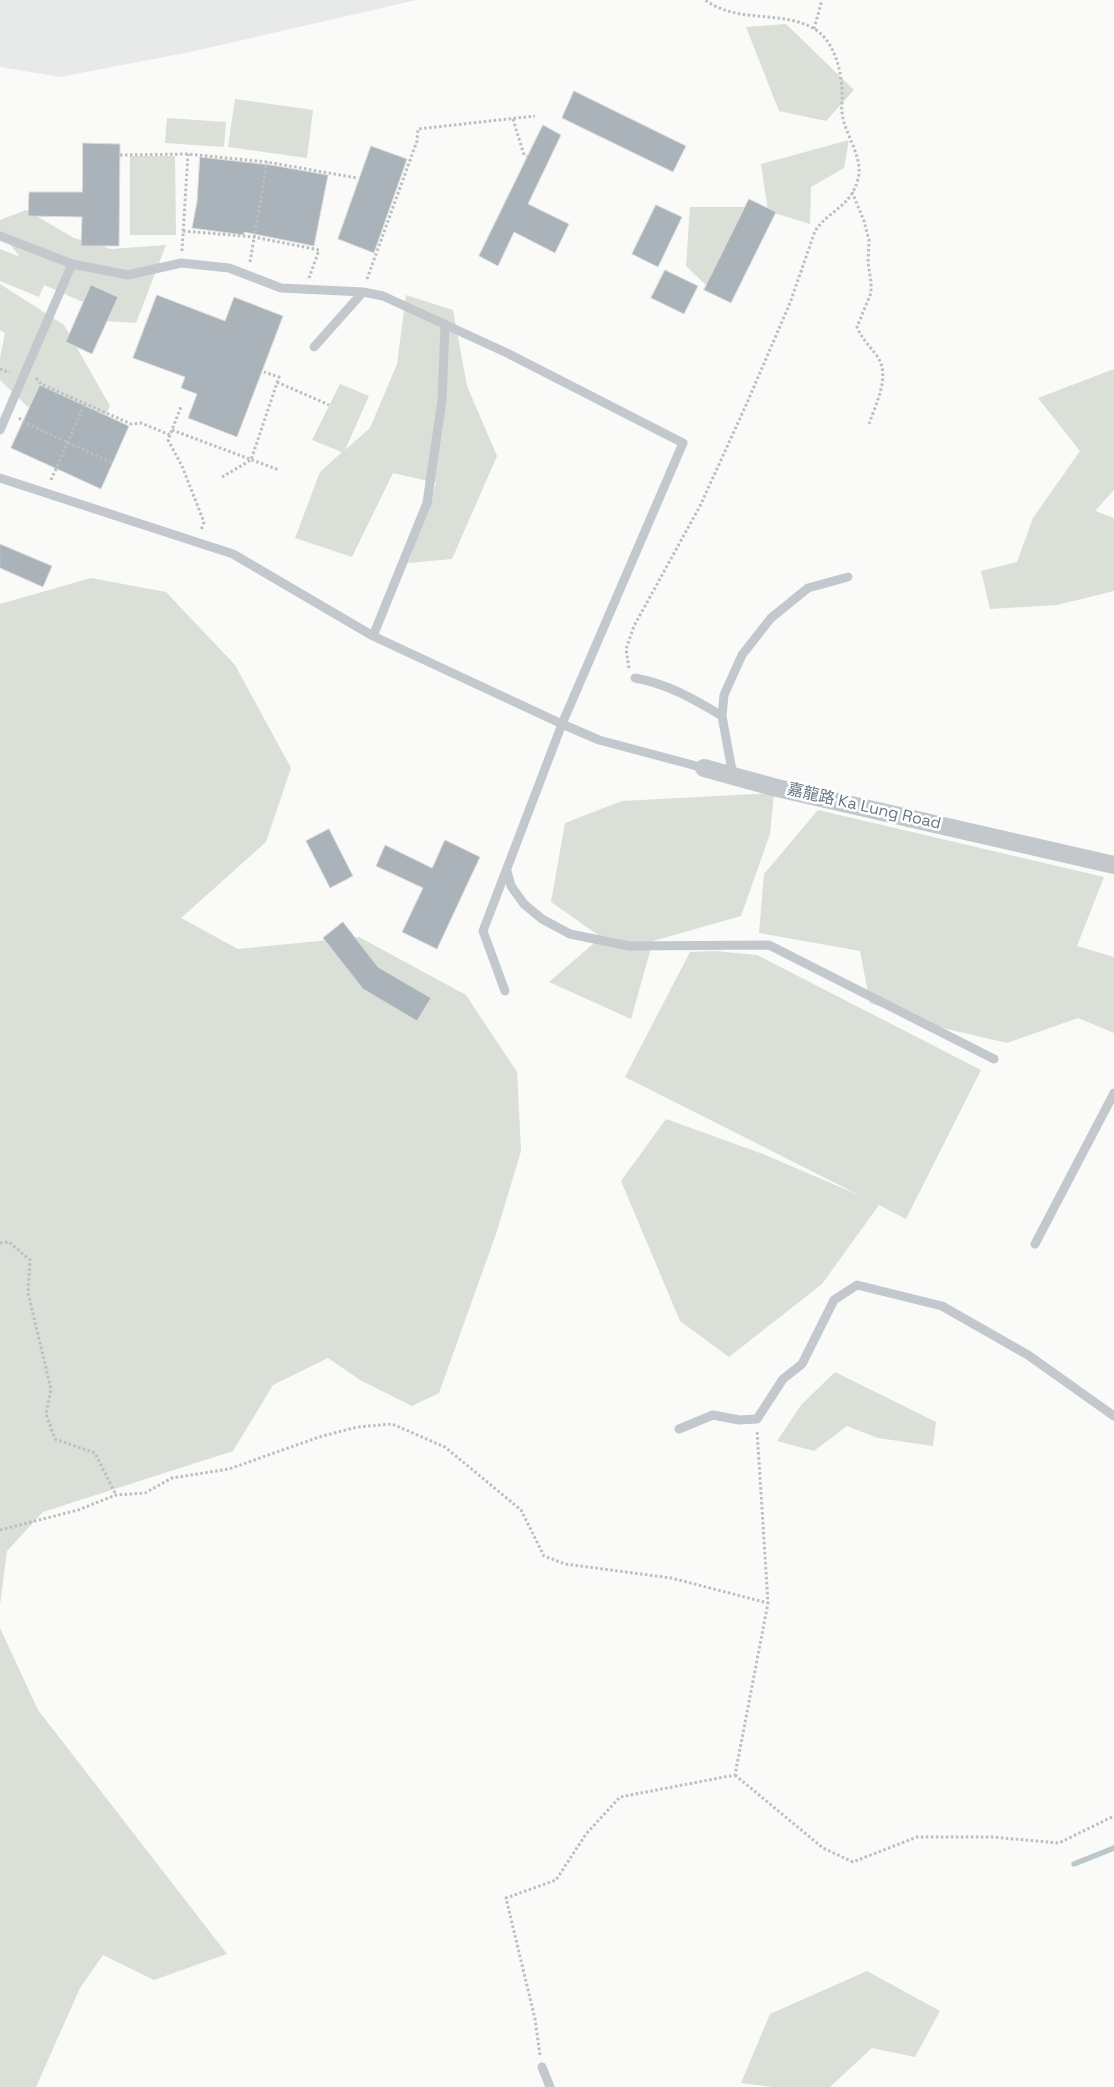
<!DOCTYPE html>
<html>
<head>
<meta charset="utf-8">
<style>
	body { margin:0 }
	canvas { display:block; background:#fafaf8 }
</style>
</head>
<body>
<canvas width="1114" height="2087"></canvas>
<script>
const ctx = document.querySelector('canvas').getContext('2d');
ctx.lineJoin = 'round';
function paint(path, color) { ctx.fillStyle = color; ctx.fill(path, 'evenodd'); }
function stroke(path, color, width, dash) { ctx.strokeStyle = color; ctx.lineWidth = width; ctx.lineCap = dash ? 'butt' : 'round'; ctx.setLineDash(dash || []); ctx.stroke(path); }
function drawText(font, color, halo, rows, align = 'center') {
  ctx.font = font + ' "Space Grotesk","Noto Sans TC",sans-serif'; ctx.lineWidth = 5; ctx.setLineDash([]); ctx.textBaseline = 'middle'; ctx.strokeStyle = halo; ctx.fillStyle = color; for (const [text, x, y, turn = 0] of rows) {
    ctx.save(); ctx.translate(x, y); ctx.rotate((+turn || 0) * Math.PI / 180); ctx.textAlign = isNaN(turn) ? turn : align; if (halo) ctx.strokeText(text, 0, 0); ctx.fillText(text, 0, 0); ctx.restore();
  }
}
paint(new Path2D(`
	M0,0H417L190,52L60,77L0,67Z`), '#e8e9e9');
paint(new Path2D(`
	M786,24L854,90L826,121L779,111L746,27Z
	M235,99L313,110L307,158L228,147Z
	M167,118L226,122L224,147L165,143Z
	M849,140L844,168L811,187L810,224L768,211L761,164Z
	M130,156H175L176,235H130Z
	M690,207H745L742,264L707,286L686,266Z
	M26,210L74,238L111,249L166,245L136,323L90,320L83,302L44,285L39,297L0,281V249L20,257L0,232V220Z
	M0,284L64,325L110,406L83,460L0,380V358L5,333L0,330Z
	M406,295L453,310L467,386L497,456L452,559L408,563L436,483L393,473L352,557L295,538L320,472L342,452L312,440L340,384L369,396L345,450L370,428L397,364Z
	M1114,369V490L1095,511L1114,518V591L1057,605L990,609L981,571L1017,562L1033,518L1080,451L1038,398Z
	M91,578L166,592L235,665L291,768L266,842L181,918L238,949L359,937L466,995L517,1072L521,1151L496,1234L439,1393L412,1406L360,1380L328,1358L273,1385L233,1451L43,1512L7,1551L0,1605V604Z
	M774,793L770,834L741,916L653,941L631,1019L549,982L601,937L551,902L565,823L622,801Z
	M818,810L1104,877L1077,946L1114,957V1033L1078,1018L1007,1043L943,1028L870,1003L860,951L759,933L764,874Z
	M715,951L757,955L981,1070L906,1219L879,1205L822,1284L729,1357L680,1321L621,1181L666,1119L763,1154L861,1196L625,1077L690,952Z
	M835,1372L936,1422L933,1446L878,1438L847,1426L814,1451L777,1441L801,1405Z
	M0,1628L38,1710L227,1954L154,1980L103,1955L80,1988L36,2087H0Z
	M867,1971L940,2011L915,2057L872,2048L830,2087H773L741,2083L770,2014Z`), '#dadfd7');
stroke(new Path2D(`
	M1074,1864L1114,1848`), '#bbc7cb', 5.5);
const building = new Path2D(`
	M574,91L686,146L673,172L562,118Z
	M543,125L561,135L528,204L569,224L555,253L514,232L498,266L479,256Z
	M83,143L120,144L119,246H81L82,217L28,216L29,192H82Z
	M371,146L407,159L374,253L338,239Z
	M200,157L271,165L328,175L314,246L244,232V235L192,228L197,202Z
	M749,199L776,212L731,303L704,290Z
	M656,205L682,217L658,267L632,254Z
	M665,270L698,286L684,314L651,298Z
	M91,285L118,297L92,354L66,342Z
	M157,295L225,321L234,297L283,316L237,437L188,418L197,394L181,388L185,377L133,358Z
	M40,385L129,426L101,489L11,448Z
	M0,544L52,566L43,587L0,568Z
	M329,829L353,876L330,888L306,841Z
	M445,840L480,857L437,949L402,932L423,888L376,866L385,845L432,868Z
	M343,922L378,967L431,998L417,1021L363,989L323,938Z`);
paint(building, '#aab3b9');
stroke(building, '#dcdcda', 1);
stroke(new Path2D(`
	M814,29L822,0
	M513,119L524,155L527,156
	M120,155L188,154L267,162L357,178
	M852,192L864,221L869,240L868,262L871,282V293L857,327C862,339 869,345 877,356C891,376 876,403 869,424
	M183,231L254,237L319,250L309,278
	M182,251L188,154
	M250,262L267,162
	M367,279L417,141L418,129L535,116
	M0,369L10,373
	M36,378L41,384L131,424L141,423L170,435L181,407
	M277,382L329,405
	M19,418L24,422L112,463
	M172,430L279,470
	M170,435L168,440L182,466L204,522L201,530
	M222,477L251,460L279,377L264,372
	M51,480L85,403
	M629,668L626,649L634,626L700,506L747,403L790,303L815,231C829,210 851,207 858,179C864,157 844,134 842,112C841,106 843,100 842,93C842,71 834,38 811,27C777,10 739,24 705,0
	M0,1243L9,1242L30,1260L28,1293L51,1389L46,1414L55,1439L95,1453L116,1495
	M0,1530L78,1510L116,1495L145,1493L172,1478L229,1469L319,1437L357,1427L392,1424L445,1447L521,1510L544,1556L565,1564L671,1578L768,1603
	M735,1775L823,1848L853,1862L917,1837H992L1059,1843L1114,1816
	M540,2055L535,2019L506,1898L556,1880L586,1834L620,1797L735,1775L768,1603L757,1430`), '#bbbfc2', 3, [2.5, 2.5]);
stroke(new Path2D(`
	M0,236L72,264L128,275L181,263L229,268L281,288L363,292L383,296L507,353L683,443L562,724L483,931L505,991
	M314,347L363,292
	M0,430L72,264
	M0,478L233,554L373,636L562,724L599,740L704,768
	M373,636L427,503L442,400L445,324
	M635,678C668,684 694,699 722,716
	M733,776L722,716L724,695L742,655L771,618L808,588L848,577
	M507,871L511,886L524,904L542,919L570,934L629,946L769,945L994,1059
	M1035,1244L1114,1093
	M679,1429L713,1415L739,1420L757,1419L783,1379L802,1364L834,1300L857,1285L942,1306L1028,1355L1114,1416
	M542,2067L550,2087`), '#c3c8cc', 9);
stroke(new Path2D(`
	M704,768L777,788L1114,865`), '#c3c8cc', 18);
drawText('16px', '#657683', '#fff', [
	["嘉龍路 Ka Lung Road",864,807,13]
]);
</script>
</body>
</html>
